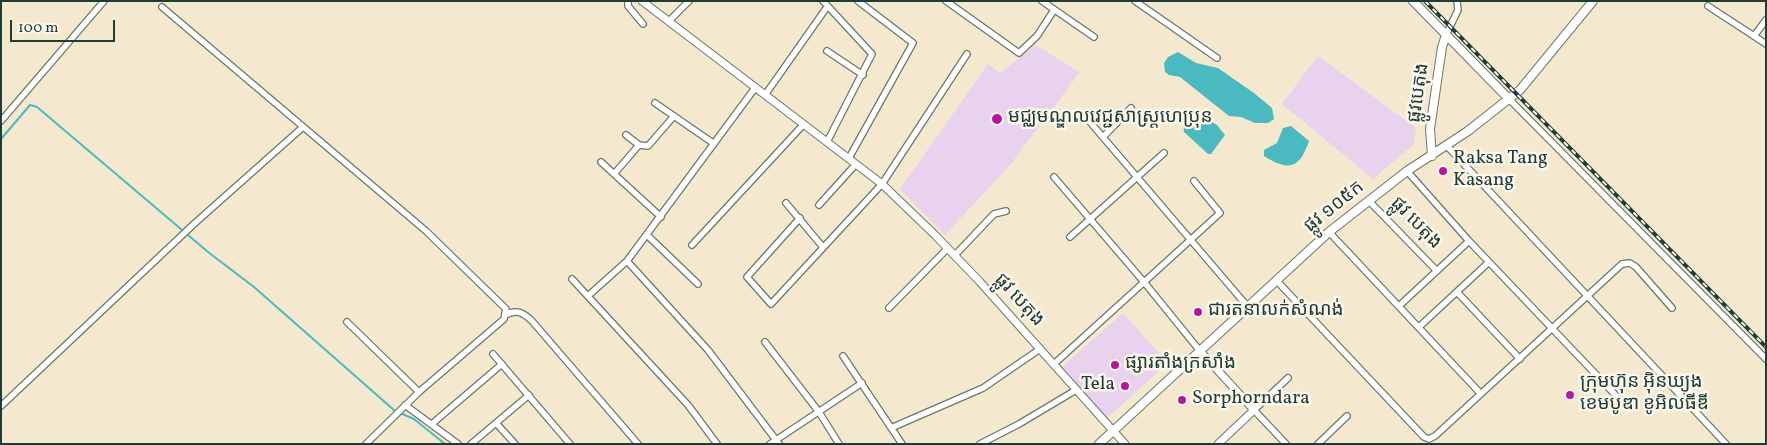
<!DOCTYPE html>
<html>
<head>
<meta charset="utf-8">
<style>
	body { margin:0 }
	#map { position:relative; width:1767px; height:445px; overflow:hidden; background:#f4e8cf; font-family:Vollkorn,serif }
	canvas { display:block }
	.frame { position:absolute; inset:0; border:2px solid #1f3d34; pointer-events:none }
	.scale { position:absolute; left:10px; top:20px; width:105px; height:22px; box-sizing:border-box; border:2px solid #1f3d34; border-top:0; padding-left:6px; font-size:15px; line-height:18px; white-space:nowrap; color:#1f3d34; -webkit-text-stroke:4px #fbf7ec; paint-order:stroke }
</style>
</head>
<body>
<div id="map">
<canvas width="1767" height="445"></canvas>
<div class="frame"></div>
<div class="scale">100 m</div>
</div>
<script>
const ctx = document.querySelector('canvas').getContext('2d');
ctx.lineJoin = 'round';
function paint(path, color) { ctx.fillStyle = color; ctx.fill(path, 'evenodd'); }
function stroke(path, color, width, dash) { ctx.strokeStyle = color; ctx.lineWidth = width; ctx.lineCap = dash ? 'butt' : 'round'; ctx.setLineDash(dash || []); ctx.stroke(path); }
function drawText(font, color, halo, rows, align = 'center') {
  ctx.font = font + ' Vollkorn,"Noto Sans Khmer",serif'; ctx.lineWidth = 5; ctx.setLineDash([]); ctx.textBaseline = 'middle'; ctx.strokeStyle = halo; ctx.fillStyle = color; for (const [text, x, y, turn = 0] of rows) {
    ctx.save(); ctx.translate(x, y); ctx.rotate((+turn || 0) * Math.PI / 180); ctx.textAlign = isNaN(turn) ? turn : align; if (halo) ctx.strokeText(text, 0, 0); ctx.fillText(text, 0, 0); ctx.restore();
  }
}
paint(new Path2D(`
	M1035,45L1080,72L1010,165L945,235L900,189L988,64L1001,73Z
	M1318,56L1416,128L1414,144L1373,179L1282,104Z
	M1123,313L1168,363L1107,418L1062,367Z`), '#e8d2ee');
paint(new Path2D(`
	M1178,52L1196,63L1218,68L1254,93L1272,108L1274,119L1268,123H1255L1241,117L1229,116L1180,77L1169,75L1165,72L1164,63L1168,57Z
	M1196,112L1217,125L1225,135L1211,154H1208L1184,132L1183,122L1189,115Z
	M1291,126L1309,141C1300,168 1289,172 1264,156V150L1277,143L1283,128Z`), '#4bbac0');
stroke(new Path2D(`
	M1,139L30,105L37,107L208,252L254,287L395,411
	M400,413L414,419L445,444`), '#4bbac0', 2);
const minor = new Path2D(`
	M628,1V6L643,24
	M823,1L872,54L827,142
	M946,1L1019,53L1037,36L1054,10
	M1042,1L1094,37
	M1135,1L1217,58
	M1708,6L1766,44
	M162,7L426,231L506,309L504,319L419,392L366,444
	M669,21L689,1
	M1446,35L1458,10L1457,1
	M1754,36L1766,20
	M827,51L863,75
	M765,95L827,7
	M1509,99L1766,359
	M655,103L713,143
	M1084,115L1248,307
	M1,121L104,1
	M626,135L639,145L648,146L674,116
	M1104,136L1131,108
	M1447,146L1726,444
	M849,158L913,43L858,1
	M601,162L661,217
	M1407,171L1469,241L1624,404
	M614,174L639,145
	M1054,177L1144,282L1200,351
	M1369,201L1437,271
	M786,203L822,246
	M819,205L856,164
	M800,218L747,277L771,304L882,184L967,54
	M1329,232L1481,394
	M647,235L698,284
	M1070,237L1164,153
	M692,245L803,125
	M955,255L994,214L1006,211
	M627,261L708,350L779,444
	M572,279L688,405L717,444
	M1276,280L1424,437L1429,439L1435,436L1622,264L1630,263L1636,267L1672,308
	M1457,292L1520,359
	M589,295L627,261L755,88
	M1399,306L1469,241
	M889,308L948,248
	M505,315C516,309 523,312 532,321L638,444
	M347,322L419,392
	M1419,327L1489,262
	M765,342L819,412L839,444
	M493,354L570,444
	M843,356L902,444
	M1054,364L1220,213L1194,181
	M405,405L458,444
	M1,406L195,223L303,127
	M433,423L502,364
	M496,423L515,444
	M891,428L983,388L1040,349
	M471,444L529,395
	M770,444L862,383
	M980,444L1019,424L1076,390
	M1286,444L1254,410L1288,378
	M1318,444L1347,416`);
const tertiary = new Path2D(`
	M642,1L882,184L935,235L980,282L1125,444
	M1200,351L1254,410L1218,444`);
const secondary = new Path2D(`
	M1413,1L1509,99
	M1432,156L1430,129L1442,47L1446,35
	M1099,444L1329,232L1407,171L1468,131L1520,90L1593,1`);
stroke(minor, '#6a796a', 8);
stroke(tertiary, '#6a796a', 9);
stroke(secondary, '#6a796a', 10);
stroke(minor, '#fff', 5.5);
stroke(tertiary, '#fff', 7);
stroke(secondary, '#fff', 8);
const rail = new Path2D(`
	M1425,1L1766,347`);
stroke(rail, '#1f3d34', 4);
stroke(rail, '#fbf7ec', 2, [5.5]);
for (const [x, y, r, color] of [
	[997,119,6,"#b5179e"],
	[1443,171,5,"#b5179e"],
	[1198,312,5,"#b5179e"],
	[1115,365,5,"#b5179e"],
	[1125,386,5,"#b5179e"],
	[1570,395,5,"#b5179e"],
	[1182,400,5,"#b5179e"]
]) { const dot = new Path2D(); dot.arc(x, y, r, 0, 2 * Math.PI); ctx.fillStyle = color; ctx.fill(dot); stroke(dot, '#fbf7ec', 2); }
drawText('19px', '#1f3d34', '#fbf7ec', [
	["ផ្លូវបេតុង",1420,93,-82],
	["ផ្លូវ ១០៥ក",1335,208,-39],
	["ផ្លូវ បេតុង",1415,224,46],
	["ផ្លូវ បេតុង",1018,301,48]
]);
drawText('19px', '#1f3d34', '#fbf7ec', [
	["មជ្ឈមណ្ឌលវេជ្ជសាស្ត្រហេប្រុន",1008,119],
	["Raksa Tang",1453,160],
	["Kasang",1453,182],
	["ជារតនាលក់សំណង់",1208,312],
	["ផ្សារតាំងក្រសាំង",1125,365],
	["ក្រុមហ៊ុន អ៊ិនឃ្យុង",1580,384],
	["ខេមបូឌា ខូអិលធីឌី",1580,406],
	["Tela",1115,386,"right"],
	["Sorphorndara",1192,400]
], 'left');
</script>
</body>
</html>
